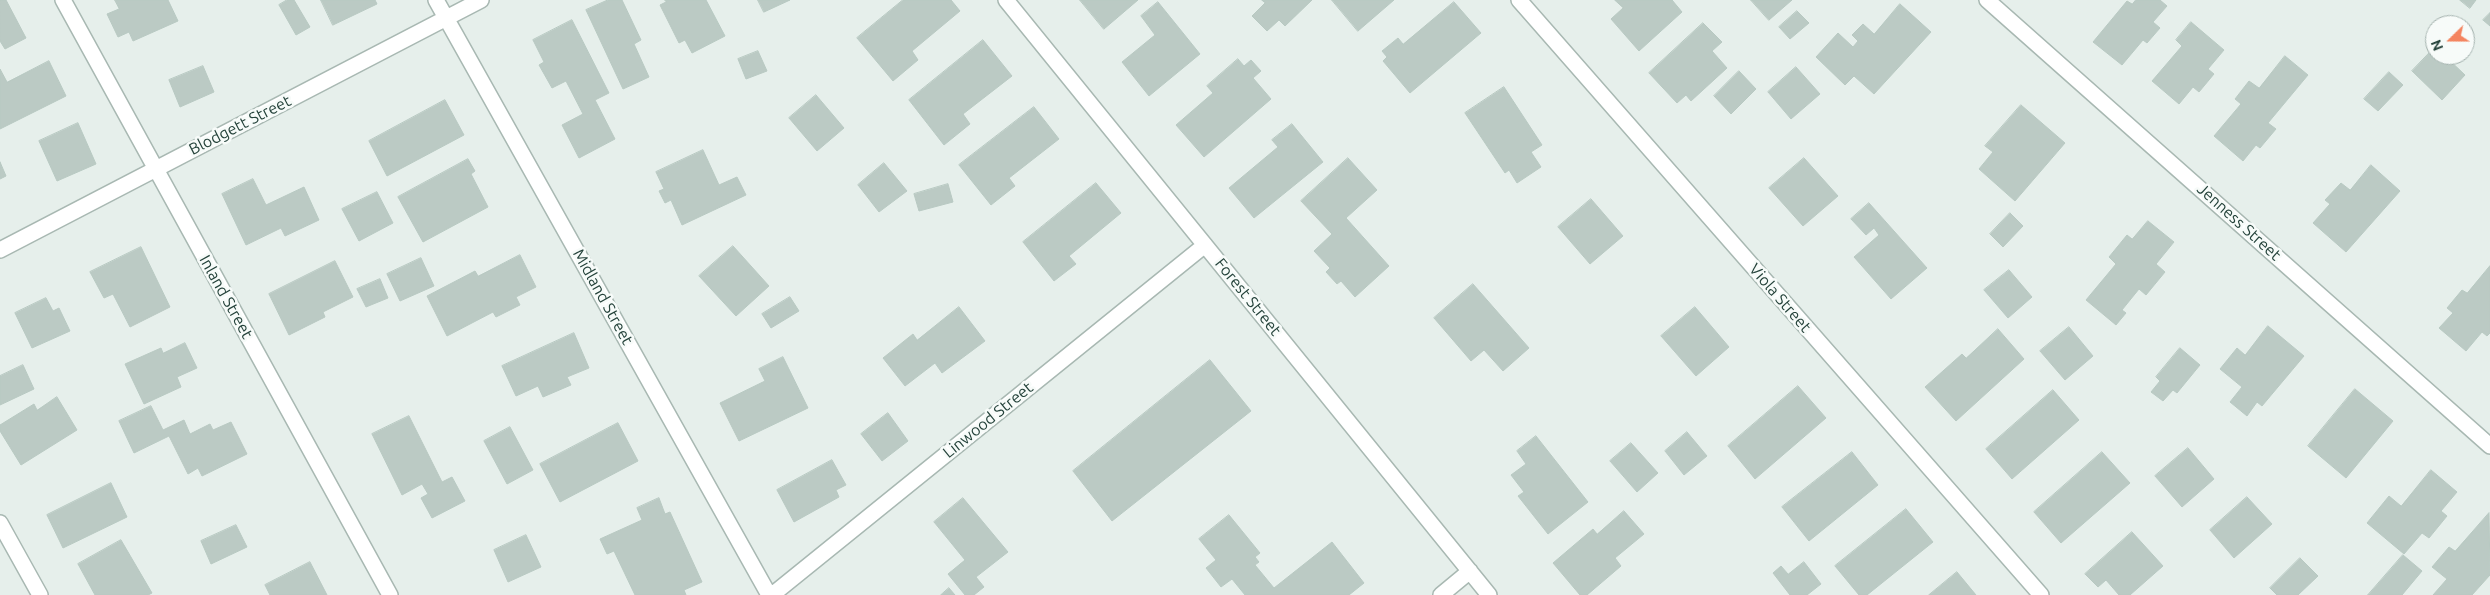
<!DOCTYPE html>
<html>
<head>
<meta charset="utf-8">
<style>
	body { margin:0 }
	#map { position:relative; width:2490px; height:595px; overflow:hidden; background:#e6efeb; font-family:Ubuntu,sans-serif }
	canvas { display:block }
	.north { position:absolute; left:2425px; top:15px; width:50px; height:50px; box-sizing:border-box; background:#f7fbf9; border:1px solid #a3b1ad; border-radius:50%; rotate:248deg; font-size:14px; font-weight:700; line-height:20px; text-align:center; color:#24423a }
	.north::after { content:''; display:block; margin:auto; width:18px; height:22px; background:#f4845f; clip-path:polygon(50% 0,100% 100%,50% 72%,0 100%) }
</style>
</head>
<body>
<div id="map">
<canvas width="2490" height="595"></canvas>
<div class="north">N</div>
</div>
<script>
const ctx = document.querySelector('canvas').getContext('2d');
ctx.lineJoin = 'round';
function paint(path, color) { ctx.fillStyle = color; ctx.fill(path, 'evenodd'); }
function stroke(path, color, width, dash) { ctx.strokeStyle = color; ctx.lineWidth = width; ctx.lineCap = dash ? 'butt' : 'round'; ctx.setLineDash(dash || []); ctx.stroke(path); }
function drawText(font, color, halo, rows, align = 'center') {
  ctx.font = font + ' Ubuntu,sans-serif'; ctx.lineWidth = 5; ctx.setLineDash([]); ctx.textBaseline = 'middle'; ctx.strokeStyle = halo; ctx.fillStyle = color; for (const [text, x, y, turn = 0] of rows) {
    ctx.save(); ctx.translate(x, y); ctx.rotate((+turn || 0) * Math.PI / 180); ctx.textAlign = isNaN(turn) ? turn : align; if (halo) ctx.strokeText(text, 0, 0); ctx.fillText(text, 0, 0); ctx.restore();
  }
}
const building = new Path2D(`
	M0,0H6L26,38L5,49L0,41Z
	M115,0H168L178,21L133,41L129,32L118,37L107,14L119,9Z
	M287,0H294L310,27L296,35L279,5Z
	M321,0H375L377,4L333,25Z
	M608,0H622L641,40L634,44L649,77L623,89L586,10Z
	M665,0H706L725,36L692,53L685,40L679,43L660,5L666,2Z
	M758,0H790L764,12Z
	M903,0H951L960,11L912,51L918,60L893,81L857,38Z
	M1080,0H1138L1104,29Z
	M1262,0H1312L1285,26L1279,20L1267,31L1252,16L1265,3Z
	M1332,0H1394L1358,31Z
	M1615,0H1672L1682,12L1639,51L1611,19L1623,8Z
	M1751,0H1792L1769,20Z
	M2136,0H2160L2167,6L2153,22L2160,28L2147,43L2143,40L2122,65L2093,42L2127,1L2132,4Z
	M2460,0H2476L2470,8Z
	M1158,2L1200,54L1149,96L1122,62L1155,35L1141,16Z
	M1454,2L1481,33L1410,93L1383,61L1387,57L1382,51L1398,38L1403,44Z
	M1900,4L1931,32L1874,94L1854,76L1845,85L1816,57L1838,33L1853,47L1858,41L1852,35L1863,24L1874,34Z
	M1797,11L1809,23L1790,39L1779,27Z
	M2490,13V26L2483,20Z
	M572,20L609,93L595,100L615,139L579,158L562,125L583,114L566,81L552,88L539,65L544,62L533,40Z
	M2191,22L2224,50L2208,69L2214,74L2199,92L2193,87L2179,104L2152,81L2182,46L2176,40Z
	M1703,23L1722,42L1712,51L1727,68L1691,101L1686,95L1677,103L1649,73Z
	M983,40L1012,76L963,114L970,124L944,145L909,100Z
	M2435,47V55H2444L2465,75L2442,100L2412,71Z
	M758,51L767,71L746,79L738,59Z
	M2285,56L2308,75L2268,123L2276,129L2260,148L2256,145L2243,161L2214,136L2241,104L2235,99L2249,81L2259,88Z
	M1238,59L1244,66L1251,60L1261,71L1253,78L1271,99L1204,157L1176,125L1213,93L1207,86Z
	M49,61L66,96L0,129V69L7,82Z
	M203,66L214,92L180,107L169,80Z
	M1796,67L1820,94L1791,119L1768,92Z
	M1739,71L1756,89L1731,114L1714,96Z
	M2389,72L2403,85L2378,111L2364,99Z
	M1504,87L1542,145L1531,152L1541,167L1517,183L1509,170L1505,173L1465,113Z
	M816,95L844,128L817,151L789,118Z
	M445,100L464,135L387,176L369,141Z
	M2021,105L2065,143L2015,201L1979,169L1993,152L1985,146Z
	M1034,107L1059,139L1009,178L1015,186L991,205L959,165Z
	M78,123L96,164L57,181L39,141Z
	M1292,124L1323,162L1254,218L1229,188L1278,147L1272,140Z
	M703,150L719,185L737,177L746,195L682,225L671,200L665,203L659,191L664,189L656,172Z
	M1348,158L1377,190L1346,218L1389,266L1355,297L1341,281L1337,284L1326,272L1330,268L1314,251L1332,234L1301,201Z
	M1804,158L1838,196L1803,226L1769,188Z
	M468,159L475,171L471,174L488,207L423,242L398,197Z
	M0,162L6,176L0,179Z
	M884,163L907,191L879,212L858,185Z
	M2371,165L2400,191L2346,252L2313,223L2330,204L2325,200L2341,183L2350,190Z
	M253,179L266,205L304,187L319,220L285,236L281,228L246,245L222,194Z
	M1096,183L1121,213L1069,256L1076,264L1054,281L1023,242Z
	M948,184L953,202L919,211L914,194Z
	M377,192L393,223L359,241L342,209Z
	M1591,199L1623,236L1590,264L1558,227Z
	M1869,203L1927,268L1891,299L1854,257L1879,235L1874,228L1866,235L1851,219Z
	M2010,213L2023,226L2003,247L1990,234Z
	M2148,221L2174,242L2156,264L2165,272L2146,295L2139,289L2122,310L2126,313L2116,325L2086,300L2116,264L2109,257L2127,235L2132,239Z
	M733,246L769,286L736,316L699,276Z
	M141,247L170,307L130,327L113,294L104,298L90,272Z
	M520,255L536,287L516,297L520,305L496,317L493,312L447,336L427,296L475,271L478,276Z
	M421,258L434,286L400,301L387,274Z
	M335,261L353,297L323,312L325,317L289,335L269,294Z
	M2490,266V333L2487,336L2482,332L2466,351L2439,328L2453,313L2447,308L2462,290L2467,293Z
	M2009,270L2032,297L2008,318L1984,290Z
	M380,279L388,298L366,307L357,289Z
	M1473,284L1529,348L1503,371L1484,350L1471,361L1434,318Z
	M790,297L799,311L771,328L762,314Z
	M46,298L53,311L59,308L70,331L32,348L15,313Z
	M959,307L985,341L942,373L935,363L905,386L883,358L913,334L917,340Z
	M1695,307L1729,347L1696,376L1661,336Z
	M2268,326L2304,356L2262,406L2257,402L2247,416L2230,402L2242,387L2220,369L2237,348L2245,355Z
	M2069,327L2093,356L2065,380L2040,351Z
	M1998,329L2024,359L1956,421L1925,387L1962,354L1966,358Z
	M574,333L589,368L567,377L571,385L543,397L538,386L516,396L502,366Z
	M185,343L197,368L177,377L181,387L144,404L125,364L161,348L163,353Z
	M2180,348L2200,365L2177,393L2173,390L2163,401L2151,392L2160,381L2156,377Z
	M783,357L808,408L739,441L720,403L765,381L759,369Z
	M1210,360L1251,411L1112,521L1073,471Z
	M23,365L34,389L0,405V376Z
	M1798,386L1826,418L1755,479L1728,446Z
	M2355,389L2393,421L2346,478L2308,446Z
	M2053,390L2079,420L2012,479L1986,449Z
	M57,397L77,430L21,465L0,431V425L34,404L37,410Z
	M151,406L163,430L184,420L190,434L210,424L213,430L231,422L247,454L202,476L198,468L188,474L169,436L134,453L119,421Z
	M888,413L908,441L882,461L861,434Z
	M409,416L442,482L452,477L465,501L432,518L421,498L428,494L422,484L402,495L372,434Z
	M618,423L638,461L560,502L540,464Z
	M510,427L533,470L507,484L484,441Z
	M1687,432L1707,456L1684,475L1665,451Z
	M1536,436L1588,502L1548,534L1518,496L1524,492L1511,475L1526,464L1517,451Z
	M1631,443L1658,473L1637,492L1610,461Z
	M2188,448L2214,479L2182,507L2155,476Z
	M1852,452L1878,485L1809,541L1782,507Z
	M2102,452L2130,483L2061,543L2034,512Z
	M832,460L846,485L836,490L839,497L794,522L777,490Z
	M2431,470L2457,492L2441,511L2447,516L2429,538L2422,533L2404,554L2367,523L2389,496L2401,506Z
	M111,483L127,517L63,548L47,515Z
	M2247,497L2272,524L2234,558L2210,530Z
	M659,498L665,514L670,512L702,582L684,590L686,595H635L614,551L607,554L600,539L642,520L637,508Z
	M963,498L1008,552L976,577L984,587L974,595H965L948,574L965,560L934,522Z
	M1906,509L1933,542L1867,595H1859L1835,566Z
	M1624,511L1644,534L1615,558L1621,566L1587,595H1580L1553,563L1593,529L1597,534Z
	M2489,513L2490,575L2472,595H2433L2447,579L2432,567L2449,547L2455,551Z
	M1229,515L1260,553L1255,557L1259,562L1255,565L1274,588L1332,542L1364,583L1349,595H1245L1232,579L1221,587L1206,568L1216,560L1199,539Z
	M236,525L247,547L211,564L201,541Z
	M2132,532L2163,566L2130,595H2119L2106,580L2098,587L2085,574Z
	M526,535L541,567L508,582L494,550Z
	M121,540L152,593L148,595H95L78,564Z
	M2403,555L2422,571L2402,595H2368Z
	M2300,558L2318,576L2298,595H2277L2270,588Z
	M310,562L327,595H270L265,585Z
	M1804,562L1821,584L1807,595H1790L1773,573L1781,566L1788,574Z
	M1957,572L1976,595H1929Z
	M949,588L955,595H941Z`);
paint(building, '#bbcac4');
stroke(building, '#b8c9c2', 1);
const minor = new Path2D(`
	M63,0L390,595
	M436,0L769,595
	M1006,0L1489,595
	M1519,0L2041,595
	M1987,0L2490,446
	M0,250L481,0
	M0,523L40,595
	M772,595L1205,245
	M1441,595L1470,571`);
stroke(minor, '#a8b8b2', 18);
stroke(minor, '#fff', 15);
drawText('16px', '#24423a', '#f7fbf9', [
	["Blodgett Street",240,125,-27],
	["Jenness Street",2239,222,42],
	["Inland Street",226,297,61],
	["Midland Street",603,297,61],
	["Forest Street",1248,297,51],
	["Viola Street",1780,298,49],
	["Linwood Street",988,420,-39]
]);
</script>
</body>
</html>
